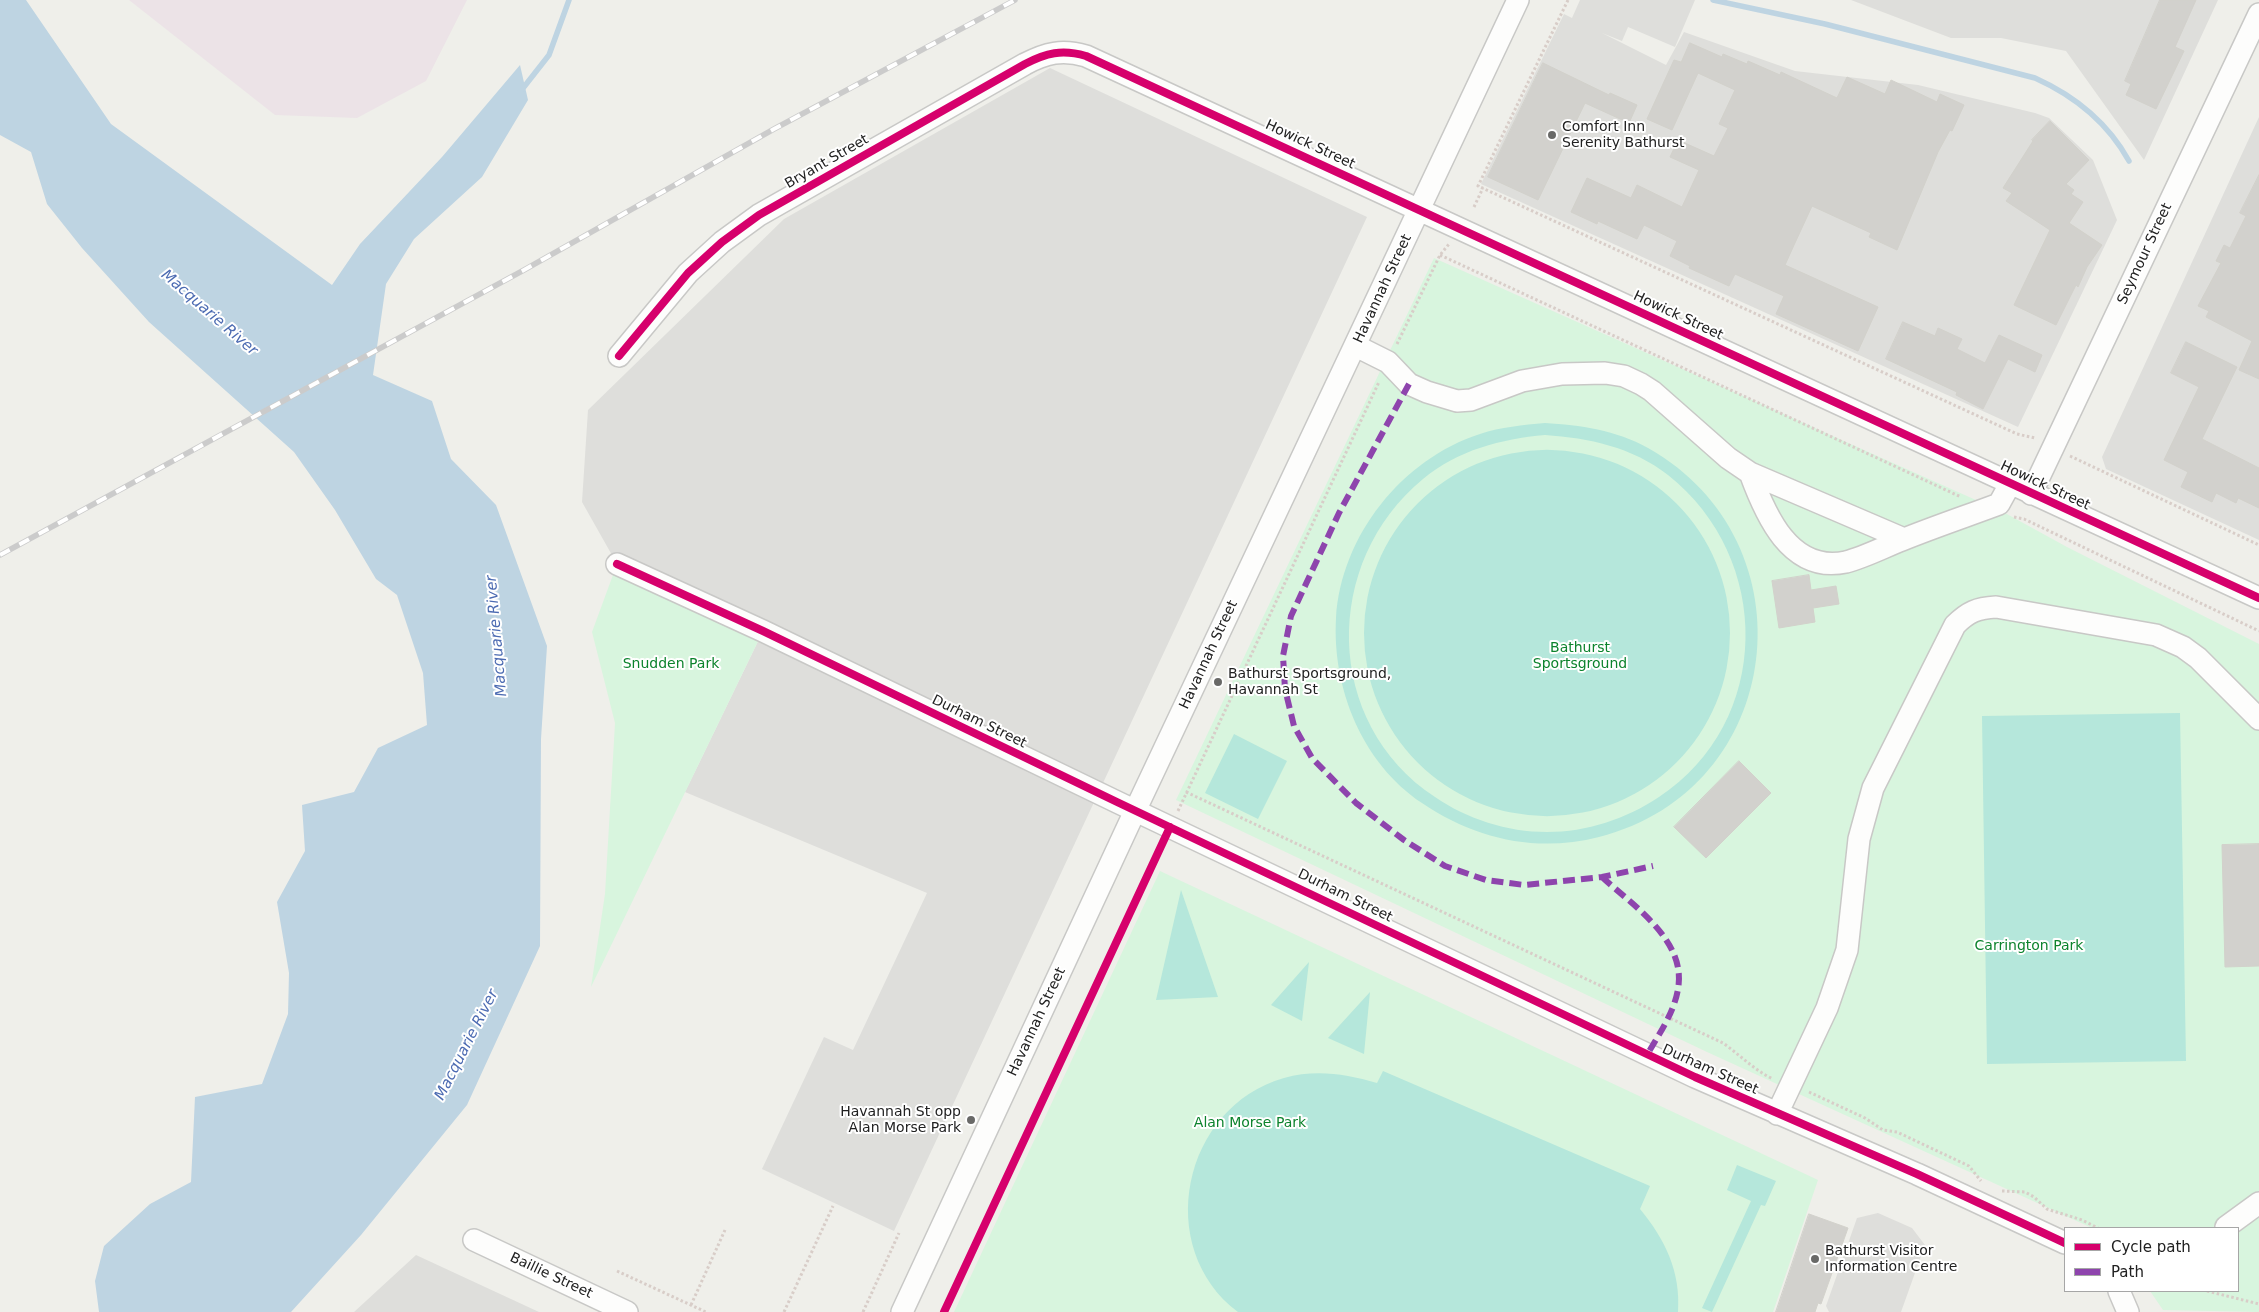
<!DOCTYPE html>
<html>
<head>
<meta charset="utf-8">
<style>
	body { margin:0 }
	#map { position:relative; width:2259px; height:1312px; overflow:hidden; background:#efefea; font-family:"DejaVu Sans",sans-serif }
	canvas { display:block }
	.legend { position:absolute; left:2064px; top:1227px; width:175px; height:65px; box-sizing:border-box; background:#fff; border:1px solid #a6a6a6; margin:0; padding:6px 9px; list-style:none; font-size:15px; color:#212121 }
	.legend li { display:flex; align-items:center; gap:10px; height:25px }
	.legend b { width:25px; border:1px solid #a6a6a6 }
</style>
</head>
<body>
<div id="map">
<canvas width="2259" height="1312"></canvas>
<ul class="legend">
<li><b style="height:6px;background:#d6006c"></b>Cycle path</li>
<li><b style="height:6px;background:#8e44ad"></b>Path</li>
</ul>
</div>
<script>
const ctx = document.querySelector('canvas').getContext('2d');
ctx.lineJoin = 'round';
function paint(path, color) { ctx.fillStyle = color; ctx.fill(path, 'evenodd'); }
function stroke(path, color, width, dash) { ctx.strokeStyle = color; ctx.lineWidth = width; ctx.lineCap = dash ? 'butt' : 'round'; ctx.setLineDash(dash || []); ctx.stroke(path); }
function drawText(font, color, halo, rows, align = 'center') {
  ctx.font = font + ' "DejaVu Sans",sans-serif'; ctx.lineWidth = 4; ctx.setLineDash([]); ctx.textBaseline = 'middle'; ctx.strokeStyle = halo; ctx.fillStyle = color; for (const [text, x, y, turn = 0] of rows) {
    ctx.save(); ctx.translate(x, y); ctx.rotate((+turn || 0) * Math.PI / 180); ctx.textAlign = isNaN(turn) ? turn : align; if (halo) ctx.strokeText(text, 0, 0); ctx.fillText(text, 0, 0); ctx.restore();
  }
}
paint(new Path2D(`
	M1580,0H1695L1675,47L1628,27L1622,41L1602,33L1666,65L1684,32L1795,71L1918,85L2035,113L2049,118L2093,160L2117,220L2018,427L1481,184L1564,14L1572,18Z
	M1851,0H2218L2144,160L2066,51L2001,38H1951Z
	M1050,68L1367,217L894,1231L762,1169L824,1037L853,1050L927,893L685,792L763,631L617,564L582,502L588,410L784,219Z
	M2259,117V540L2106,469L2102,457Z
	M1878,1213L1912,1228L1925,1245L1901,1312H1829L1826,1306L1857,1218Z
	M416,1255L539,1312H354Z`), '#dededb');
paint(new Path2D(`
	M129,0H467L426,81L357,118L275,115Z`), '#ece3e7');
paint(new Path2D(`
	M1434,258L2005,513L2067,547L2259,644V1312L2163,1310L2150,1291H2238V1228H2092L1707,1052L1176,800Z
	M617,564L763,631L591,987L605,894L615,723L592,632Z
	M1160,871L1818,1180L1773,1312H954Z`), '#d8f5de');
paint(new Path2D(`
	M1545,423C1580,425 1616,430 1648,448C1815,542 1786,790 1599,837C1536,853 1475,839 1422,803C1362,763 1332,688 1336,618C1341,536 1402,459 1480,434C1501,427 1523,425 1545,423ZM1545,435C1589,438 1632,447 1668,475C1773,558 1773,722 1659,797C1626,819 1587,832 1547,832C1507,832 1467,819 1435,797C1323,723 1322,562 1423,479C1458,450 1501,439 1545,435Z
	M1364 633a183 183 0 1 1 366 0a183 183 0 1 1-366 0Z
	M2180,713L2186,1061L1987,1064L1982,716Z
	M1234,734L1287,761L1258,819L1205,793Z
	M1181,890L1218,997L1156,1000Z
	M1309,962L1302,1021L1271,1005Z
	M1370,992L1364,1054L1328,1038Z
	M1383,1071L1650,1186L1640,1209C1665,1239 1681,1272 1678,1312H1238C1153,1248 1182,1107 1284,1078C1316,1069 1346,1074 1377,1083Z
	M1737,1165L1776,1181L1765,1206L1761,1205L1712,1312L1702,1308L1751,1201L1727,1190Z`), '#b5e7db');
paint(new Path2D(`
	M0,0H26L111,124L332,285L360,244L442,157L520,65L528,100L482,177L414,239L386,284L373,375L432,401L451,459L496,505L547,646L541,739L540,946L467,1105L361,1235L291,1312H99L95,1281L104,1246L150,1204L191,1182L195,1097L262,1084L288,1014L289,973L277,902L305,851L302,805L354,792L378,748L427,725L423,673L397,595L376,579L335,510L294,452L149,322L82,248L47,204L31,152L0,135Z`), '#bed4e2');
stroke(new Path2D(`
	M1713,0L1825,24L2035,78C2075,96 2108,123 2129,161
	M520,92L549,55L569,0`), '#bed4e2', 5.5);
const building = new Path2D(`
	M2160,0H2196L2175,47L2184,51L2156,109L2126,95L2131,84L2125,81Z
	M1690,43L1722,57L1723,54L1747,64L1748,61L1780,75L1781,72L1837,98L1847,77L1885,94L1891,80L1937,102L1940,94L1964,105L1952,131L1950,130L1938,152L1897,250L1869,237L1871,233L1812,206L1794,245L1785,265L1878,307L1858,351L1776,314L1784,296L1735,274L1729,286L1689,268L1690,266L1670,256L1677,241L1644,225L1637,239L1598,221L1597,224L1571,212L1587,178L1631,198L1637,185L1682,207L1699,170L1670,157L1678,140L1714,156L1728,128L1719,124L1735,90L1698,73L1672,130L1647,119L1674,60L1681,62Z
	M1543,63L1609,95L1610,93L1637,105L1629,123L1585,103L1538,200L1488,177Z
	M2050,121L2089,160L2066,184L2074,190L2071,194L2083,202L2069,223L2102,245L2087,267L2078,287L2076,285L2056,325L2014,305L2050,230L2006,201L2012,193L2003,188L2033,141L2032,140Z
	M2259,175V379L2239,370L2252,341L2206,317L2209,311L2198,306L2221,263L2216,261L2224,245L2230,248L2246,216L2240,213Z
	M1903,322L1935,336L1938,328L1962,339L1957,349L1985,363L1999,335L2042,355L2035,372L2008,359L1983,409L1956,395L1957,392L1886,359Z
	M2186,342L2237,367L2202,439L2259,468V508L2238,498L2236,503L2216,493L2212,502L2181,487L2188,472L2164,460L2199,387L2171,373Z
	M1809,575L1811,590L1836,586L1839,604L1813,608L1815,622L1779,628L1772,581Z
	M1739,761L1771,793L1706,858L1674,827Z
	M2259,844V966L2225,967L2222,845Z
	M1809,1214L1848,1228L1821,1304L1818,1303L1815,1312H1776Z`);
paint(building, '#d2d1cd');
stroke(building, '#d2d1cb', 1);
const minor = new Path2D(`
	M1356,346L1388,362L1409,384L1427,392L1457,401L1471,400L1522,381L1562,374L1605,373L1624,376L1641,384L1652,391L1728,458L1750,473L1904,539
	M619,356L688,273L722,242L759,215L1025,64C1046,53 1062,49 1086,56L1220,118L2259,598
	M1750,473C1765,514 1790,574 1846,562C1865,557 1884,547 1902,540C1934,527 1967,516 1999,504L2010,484
	M2031,494L2259,14
	M617,564L763,631L1117,802L1695,1077L1917,1174L2065,1243
	M1777,1114L1827,1008L1847,950L1859,839L1873,788L1955,625C1968,612 1977,608 1996,607L2156,635L2183,647L2198,658L2259,719
	M2226,1227L2259,1203
	M474,1240L627,1312
	M2119,1291L2128,1312
	M902,1312L1135,811L1518,0`);
stroke(minor, '#c8c8c6', 24);
stroke(new Path2D(`
	M1568,0L1478,186L2017,434L2035,438
	M1474,207L1483,188
	M1440,255L1961,497
	M1397,344L1440,255L1449,244
	M2070,456L2259,545
	M2014,517L2024,519L2259,631
	M1186,792L1723,1043C1740,1055 1754,1070 1773,1079
	M1178,811L1379,382
	M1809,1092L1865,1118L1883,1130L1897,1132L1969,1166L1981,1181
	M2002,1191L2025,1192L2034,1197L2047,1209L2082,1220L2098,1228
	M617,1271L706,1312
	M2207,1291L2259,1304
	M691,1305L725,1230
	M784,1312L833,1206
	M863,1312L899,1233`), '#d8cdc8', 3, [2.5, 2.5]);
stroke(minor, '#fdfdfc', 21);
const rail = new Path2D(`
	M0,555L524,270L774,129L1015,0`);
stroke(rail, '#cbcbcb', 5.5);
stroke(rail, '#fff', 4, [11]);
stroke(new Path2D(`
	M1409,384L1339,513L1291,616L1283,656L1285,689L1294,726L1312,758L1356,803L1404,840L1445,866L1486,880L1524,885L1602,877L1653,866
	M1602,877C1632,905 1687,940 1678,989C1674,1013 1659,1034 1647,1055`), '#8e44ad', 6, [12, 6]);
stroke(new Path2D(`
	M619,356L688,273L722,242L759,215L1025,64C1046,53 1062,49 1086,56L1220,118L2259,598
	M617,564L763,631L1117,802L1695,1077L1917,1174L2065,1243
	M944,1312L1170,827`), '#d6006c', 8);
for (const [x, y, r, color] of [
	[1552,135,5,"#696967"],
	[1218,682,5,"#696967"],
	[971,1120,5,"#696967"],
	[1815,1259,5,"#696967"]
]) { const dot = new Path2D(); dot.arc(x, y, r, 0, 2 * Math.PI); ctx.fillStyle = color; ctx.fill(dot); stroke(dot, '#fff', 2); }
drawText('14px', '#212121', '#fff', [
	["Comfort Inn",1562,127],
	["Serenity Bathurst",1562,143],
	["Bathurst Sportsground,",1228,674],
	["Havannah St",1228,690],
	["Havannah St opp",961,1112,"right"],
	["Alan Morse Park",961,1128,"right"],
	["Bathurst Visitor",1825,1251],
	["Information Centre",1825,1267]
], 'left');
drawText('14px', '#212121', '#fff', [
	["Howick Street",1310,145,25],
	["Bryant Street",827,162,-30],
	["Seymour Street",2145,254,-65],
	["Havannah Street",1383,289,-65],
	["Howick Street",1678,316,25],
	["Howick Street",2045,486,25],
	["Havannah Street",1209,655,-65],
	["Durham Street",979,722,26],
	["Durham Street",1345,896,26],
	["Havannah Street",1037,1022,-65],
	["Durham Street",1710,1070,24],
	["Baillie Street",551,1276,25]
]);
drawText('14px', '#0c832d', '#fff', [
	["Bathurst",1580,648],
	["Sportsground",1580,664],
	["Snudden Park",671,664],
	["Carrington Park",2029,946],
	["Alan Morse Park",1250,1123]
]);
drawText('italic 15px', '#4c6bb2', '#fff', [
	["Macquarie River",209,313,41],
	["Macquarie River",497,636,-95],
	["Macquarie River",467,1045,-63]
]);
</script>
</body>
</html>
